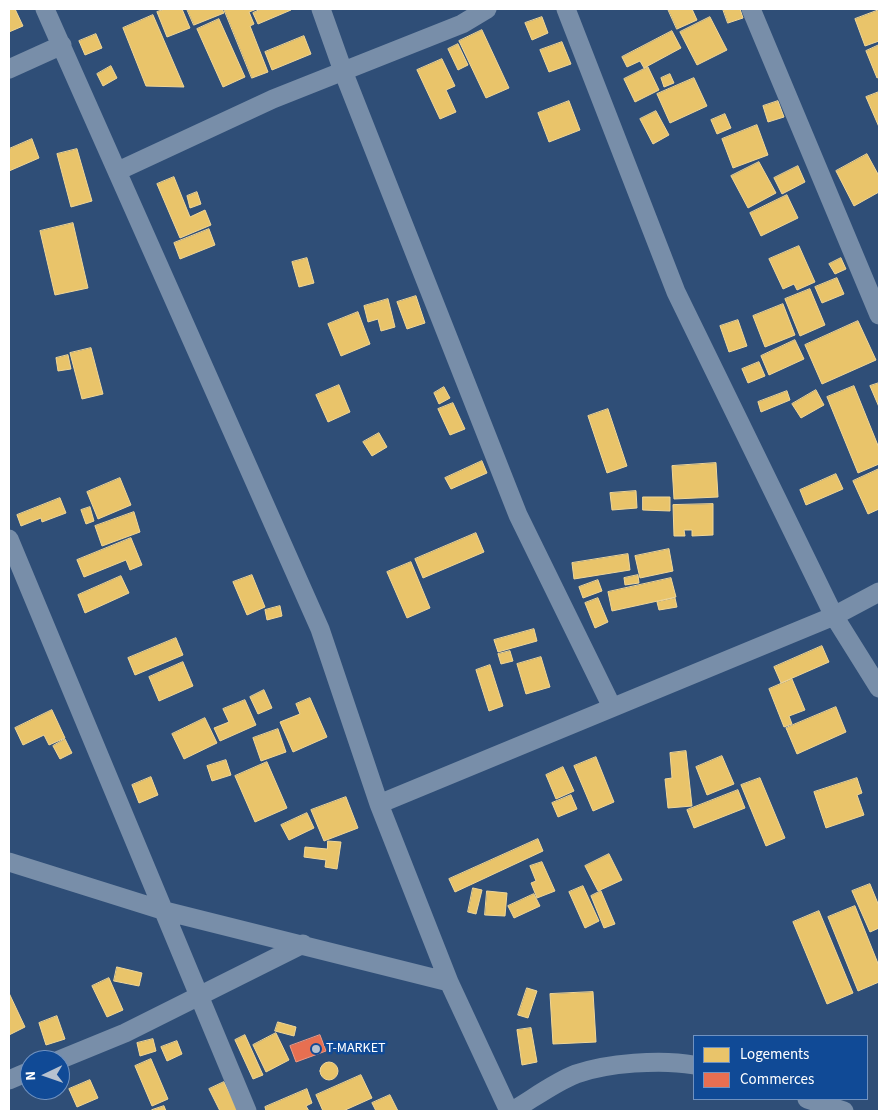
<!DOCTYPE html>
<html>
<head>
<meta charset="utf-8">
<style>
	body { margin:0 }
	#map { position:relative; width:888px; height:1120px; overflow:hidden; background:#2f4e77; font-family:"Source Sans 3",sans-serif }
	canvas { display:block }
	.frame { position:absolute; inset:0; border:10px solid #fff; pointer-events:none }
	.legend { position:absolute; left:693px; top:1035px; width:175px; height:65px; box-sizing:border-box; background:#104a96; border:1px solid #7092c0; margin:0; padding:6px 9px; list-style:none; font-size:15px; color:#fff }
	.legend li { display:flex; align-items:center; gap:10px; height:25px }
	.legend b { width:25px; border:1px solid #7092c0 }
	.north { position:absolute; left:20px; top:1050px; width:50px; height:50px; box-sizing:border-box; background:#104a96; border:1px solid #7092c0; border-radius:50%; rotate:267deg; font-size:14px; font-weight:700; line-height:20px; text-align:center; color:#fff }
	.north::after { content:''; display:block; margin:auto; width:18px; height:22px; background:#b6c1cf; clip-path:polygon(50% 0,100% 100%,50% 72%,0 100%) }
</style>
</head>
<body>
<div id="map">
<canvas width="888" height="1120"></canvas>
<div class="frame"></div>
<ul class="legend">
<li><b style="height:14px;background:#e9c46a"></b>Logements</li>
<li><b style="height:14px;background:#e76f51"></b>Commerces</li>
</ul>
<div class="north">N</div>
</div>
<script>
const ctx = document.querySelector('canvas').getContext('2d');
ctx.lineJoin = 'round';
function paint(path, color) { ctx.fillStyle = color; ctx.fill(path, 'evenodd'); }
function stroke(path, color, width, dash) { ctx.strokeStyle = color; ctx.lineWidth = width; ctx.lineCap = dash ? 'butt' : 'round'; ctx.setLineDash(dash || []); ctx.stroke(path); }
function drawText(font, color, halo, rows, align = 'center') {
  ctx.font = font + ' "Source Sans 3",sans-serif'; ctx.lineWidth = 5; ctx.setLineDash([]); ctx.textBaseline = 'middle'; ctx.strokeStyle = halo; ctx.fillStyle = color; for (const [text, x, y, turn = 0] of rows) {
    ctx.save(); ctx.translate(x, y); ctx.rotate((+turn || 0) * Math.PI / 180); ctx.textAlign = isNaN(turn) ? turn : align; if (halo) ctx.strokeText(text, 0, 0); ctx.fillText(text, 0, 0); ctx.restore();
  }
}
const homes = new Path2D(`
	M9,9H15L23,26L9,32Z
	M165,9H182L190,28L167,37L157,12Z
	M187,9H222L224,13L194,25Z
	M224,9H257L249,12L254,24L250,26L268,72L252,78Z
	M261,9H290L291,10L258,24L253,13Z
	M668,9H692L697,20L677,29Z
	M723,9H740L743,18L728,23Z
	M879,10V41L865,46L855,19Z
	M153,15L184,87L146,86L123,28Z
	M542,17L548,33L532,40L525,23Z
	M710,17L727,50L697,65L680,32Z
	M219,19L245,77L223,87L197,29Z
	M482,30L509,88L486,98L459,41Z
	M672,31L681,48L644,68L640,61L627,67L622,57Z
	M96,34L102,48L85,55L79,41Z
	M304,36L311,54L272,70L265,52Z
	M562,42L571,64L549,72L540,50Z
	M458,44L468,65L458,70L448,49Z
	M879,45V77L877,78L866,51Z
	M442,59L455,86L446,90L456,112L440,119L417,70Z
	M111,66L117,78L103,86L97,74Z
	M648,67L659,90L635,102L624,79Z
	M670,74L674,83L664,87L661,78Z
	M694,78L707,106L670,123L657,94Z
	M879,92V127L866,97Z
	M569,101L580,130L549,142L538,113Z
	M778,101L784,117L768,122L763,106Z
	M656,111L669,135L653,144L640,119Z
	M725,114L731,128L717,134L711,120Z
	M757,125L768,155L733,168L722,139Z
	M32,139L39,158L9,171V149Z
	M77,149L92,201L71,207L57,154Z
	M867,154L879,176V192L854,206L836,171Z
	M759,162L776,193L748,208L731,176Z
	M798,166L805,182L782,194L774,178Z
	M174,177L190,217L205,210L211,225L180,238L157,184Z
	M197,192L201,204L190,208L187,196Z
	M787,195L798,218L761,236L750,213Z
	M73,223L88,288L55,295L40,231Z
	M209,229L215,245L180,259L174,243Z
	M799,246L815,282L797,290L794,284L783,289L769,259Z
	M307,258L314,283L299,287L292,262Z
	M841,258L846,269L835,274L829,264Z
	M837,278L844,294L822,303L815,287Z
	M810,289L825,325L800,336L785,299Z
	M416,296L425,323L407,329L397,302Z
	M388,299L395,327L381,331L378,319L368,322L364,306Z
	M783,304L795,335L765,347L753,316Z
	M358,312L370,344L341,356L328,324Z
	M738,320L747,346L729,352L720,326Z
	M858,321L876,360L822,384L805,345Z
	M795,340L804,359L769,375L761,356Z
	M91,348L103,394L82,399L70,353Z
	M68,355L71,369L58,371L56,358Z
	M759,362L765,376L748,383L742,369Z
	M879,383V407L870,386Z
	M339,385L350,412L328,422L316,395Z
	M854,386L879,448V464L858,473L827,397Z
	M444,387L450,398L439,404L434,393Z
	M816,390L824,405L801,418L792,404Z
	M787,391L790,400L761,412L758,402Z
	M453,403L465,429L450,435L438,409Z
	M608,409L627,466L607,473L588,416Z
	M379,433L387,447L372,456L363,442Z
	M482,461L487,473L451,489L445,478Z
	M716,463L718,497L674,499L672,466Z
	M879,469V509L868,514L853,481Z
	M836,474L843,489L806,505L800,490Z
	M120,478L131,505L98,519L87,492Z
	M636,491L637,508L612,510L610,493Z
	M643,497H670V511L643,510Z
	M60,498L66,513L42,522L41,518L21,526L17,515Z
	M713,504V535L692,536V530H684L685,536H674L673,505Z
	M90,507L94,521L86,524L81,510Z
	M134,512L140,532L102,546L95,526Z
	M476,533L484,552L423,578L415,559Z
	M131,538L142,565L130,570L126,560L84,577L77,560Z
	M669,549L673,571L640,578L635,556Z
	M628,554L630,570L574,579L572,563Z
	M411,562L430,608L407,618L387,572Z
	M252,575L265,607L247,615L233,582Z
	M638,575L639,583L625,585L624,578Z
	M121,576L129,593L85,613L78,595Z
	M671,578L676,597L612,611L608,592Z
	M598,580L602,591L583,598L579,587Z
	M598,598L608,622L595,628L585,603Z
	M675,598L677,607L659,610L657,602Z
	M280,606L282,616L267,620L265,610Z
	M534,629L537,641L498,652L494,640Z
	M176,638L183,655L135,675L128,658Z
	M822,646L829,662L781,683L774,667Z
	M510,651L513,661L501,664L498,654Z
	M541,657L550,687L526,694L517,664Z
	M183,662L193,686L159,701L149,677Z
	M490,665L503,706L489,711L476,670Z
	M792,679L805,710L789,716L792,724L784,727L769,689Z
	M264,690L272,708L258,714L250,697Z
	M310,698L327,737L293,752L280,722L300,714L296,704Z
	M245,700L256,725L220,741L214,728L229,722L223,709Z
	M836,707L846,732L797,754L786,728Z
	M52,710L65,738L49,745L44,735L23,745L15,728Z
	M205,718L217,743L184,759L172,734Z
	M278,729L286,752L261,761L253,738Z
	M65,739L72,753L60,759L53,746Z
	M686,751L692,806L668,808L665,779L672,778L670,753Z
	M722,756L734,784L707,795L696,767Z
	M596,757L614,802L593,811L574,766Z
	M226,760L231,775L212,781L207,766Z
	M267,762L287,808L255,822L235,776Z
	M563,767L574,791L556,799L546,775Z
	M151,777L158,795L139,803L132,785Z
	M760,778L785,838L766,846L741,785Z
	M857,778L862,793L857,795L864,815L826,828L814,792Z
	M738,790L745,808L694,828L687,810Z
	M571,795L577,809L558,817L552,803Z
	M346,797L358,828L324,841L311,810Z
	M307,813L314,828L289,840L281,825Z
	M538,839L543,851L455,892L449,879Z
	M328,841L341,842L337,869L325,867L326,860L304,857L305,847L327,849Z
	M609,854L622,880L598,891L585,866Z
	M542,862L555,891L537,898L531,883L536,881L530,866Z
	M870,884L879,906V928L870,932L852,891Z
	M583,886L599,921L585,928L569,892Z
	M473,888L482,890L476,914L468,912Z
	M487,891L507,893L505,916L485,915Z
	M601,891L615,924L604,928L591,896Z
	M534,894L540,906L514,918L508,906Z
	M855,906L879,966V982L858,991L828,917Z
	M819,911L853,993L827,1004L793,922Z
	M117,967L142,973L139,986L114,981Z
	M109,978L123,1010L107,1017L92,986Z
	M527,988L537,991L528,1018L518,1015Z
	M593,992L596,1042L553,1044L550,994Z
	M9,993L25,1027L9,1035Z
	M57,1016L65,1039L46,1045L39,1023Z
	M278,1022L296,1027L294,1036L275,1031Z
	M531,1028L537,1062L522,1065L517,1030Z
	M276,1033L289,1060L266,1072L253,1045Z
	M245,1035L263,1075L253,1079L235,1040Z
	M153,1039L156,1051L140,1056L137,1043Z
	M177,1041L182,1054L167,1061L161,1047Z
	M151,1059L168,1099L152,1106L135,1066Z
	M320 1071a9 9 0 1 1 18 0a9 9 0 1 1-18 0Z
	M361,1075L372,1098L343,1111H323L316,1095Z
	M90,1080L98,1098L77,1107L69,1089Z
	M224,1082L238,1111H220L209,1089Z
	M307,1089L312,1103L306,1106L309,1111H266L265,1107Z
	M390,1095L398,1111H376L372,1103Z
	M164,1106L166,1111H153L152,1110Z`);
paint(homes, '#e9c46a');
stroke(homes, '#f0d697', 1);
const shops = new Path2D(`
	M320,1035L326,1051L296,1062L290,1046Z`);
paint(shops, '#e76f51');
stroke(shops, '#ee9a85', 1);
stroke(new Path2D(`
	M45,9L320,629L379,804L449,982L509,1111
	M321,9L343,71L518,515L612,707
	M566,9L676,292L834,616L879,688
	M751,9L879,315
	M9,69L62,45
	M118,171L273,99L462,24L487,9
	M9,539L247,1111
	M379,804L834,616L879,592
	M9,862L165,911L449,982
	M59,1060L125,1033L303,944
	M9,1080L30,1071
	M807,1099L844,1111
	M512,1111C531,1100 555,1082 576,1074C607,1063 661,1059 694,1065`), '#788ea9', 19);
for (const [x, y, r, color] of [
	[316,1049,5,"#b6c1cf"]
]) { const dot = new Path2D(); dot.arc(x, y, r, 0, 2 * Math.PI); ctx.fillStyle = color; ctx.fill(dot); stroke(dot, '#104a96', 2); }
drawText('14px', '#fff', '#104a96', [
	["T-MARKET",326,1049]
], 'left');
</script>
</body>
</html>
